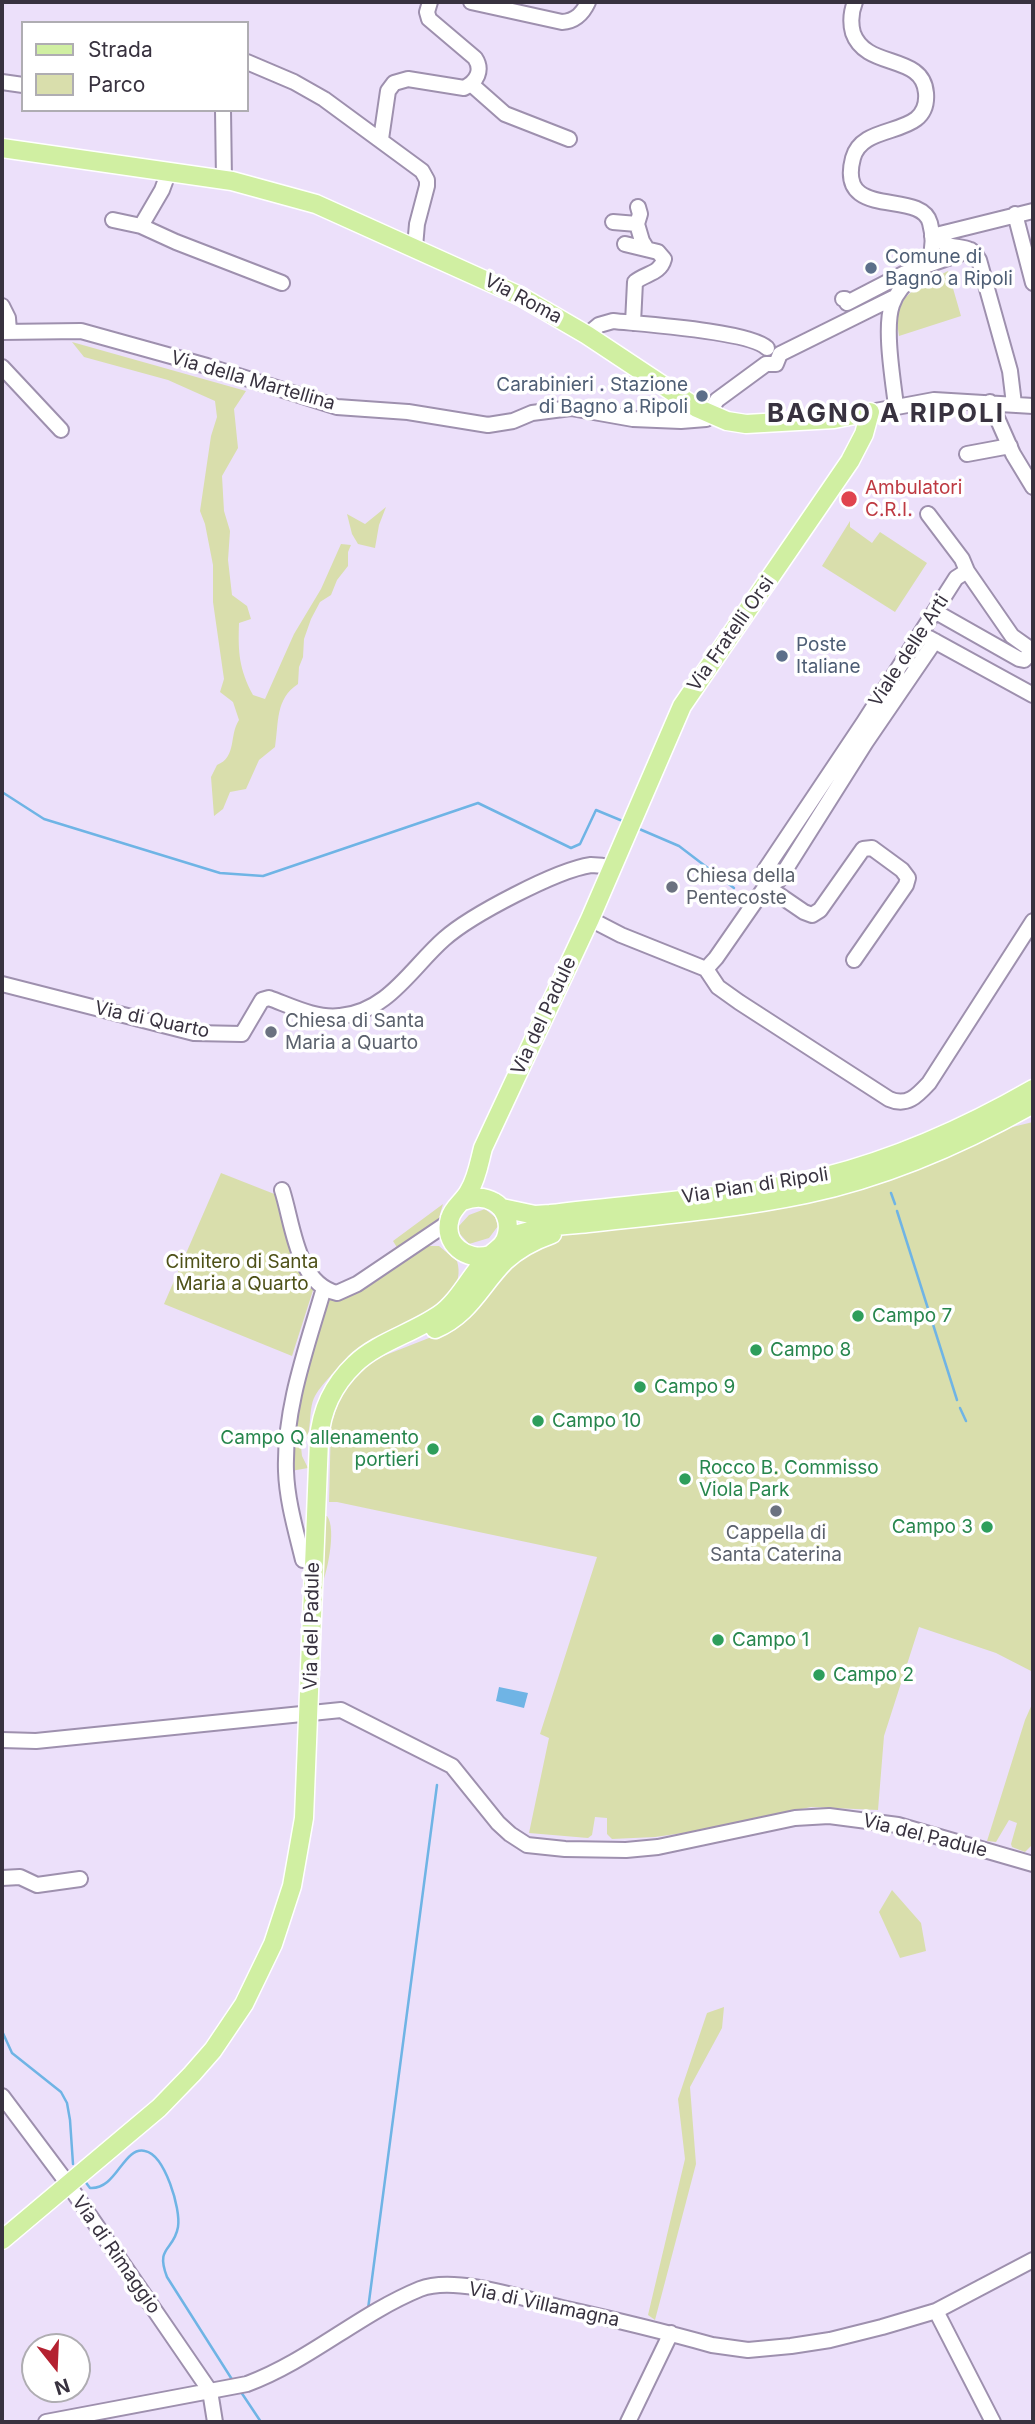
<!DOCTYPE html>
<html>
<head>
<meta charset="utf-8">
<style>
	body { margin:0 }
	#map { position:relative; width:1035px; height:2424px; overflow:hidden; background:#ece0fa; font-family:Inter,sans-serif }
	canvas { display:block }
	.frame { position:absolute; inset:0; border:4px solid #38323f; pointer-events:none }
	.legend { position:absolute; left:21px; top:21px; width:228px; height:91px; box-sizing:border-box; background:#fff; border:2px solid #afadb2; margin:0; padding:9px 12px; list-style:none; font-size:21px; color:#38323f }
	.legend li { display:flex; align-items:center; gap:14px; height:35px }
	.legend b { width:35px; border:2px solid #afadb2 }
	.north { position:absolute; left:21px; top:2333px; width:70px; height:70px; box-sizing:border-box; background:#fff; border:2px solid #afadb2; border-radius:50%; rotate:162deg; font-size:19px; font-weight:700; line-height:28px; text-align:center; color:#38323f }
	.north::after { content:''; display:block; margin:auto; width:24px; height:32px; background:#b42231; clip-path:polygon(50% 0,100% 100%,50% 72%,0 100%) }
</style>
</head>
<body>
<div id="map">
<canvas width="1035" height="2424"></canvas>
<div class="frame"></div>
<ul class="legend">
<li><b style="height:9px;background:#d0efa2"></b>Strada</li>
<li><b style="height:19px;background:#d9deac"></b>Parco</li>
</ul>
<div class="north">N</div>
</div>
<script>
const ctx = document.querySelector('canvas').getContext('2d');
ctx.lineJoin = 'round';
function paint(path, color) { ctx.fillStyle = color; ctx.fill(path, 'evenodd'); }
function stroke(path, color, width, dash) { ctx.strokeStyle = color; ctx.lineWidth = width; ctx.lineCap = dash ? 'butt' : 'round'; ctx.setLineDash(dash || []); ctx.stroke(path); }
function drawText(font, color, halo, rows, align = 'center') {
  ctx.font = font + ' Inter,sans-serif'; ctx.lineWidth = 7; ctx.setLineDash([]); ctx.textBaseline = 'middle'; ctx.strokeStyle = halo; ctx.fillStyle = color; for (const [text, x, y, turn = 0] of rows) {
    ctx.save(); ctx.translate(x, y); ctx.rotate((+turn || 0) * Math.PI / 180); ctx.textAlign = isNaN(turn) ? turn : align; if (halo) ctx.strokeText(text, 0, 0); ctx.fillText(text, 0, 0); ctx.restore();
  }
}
paint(new Path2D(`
	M948,271L961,316L899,336C892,294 916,288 948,271Z
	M72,342L246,391L234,409L238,448L222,476L224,511L230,531L228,560L232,595L247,606L251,619L239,623C238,652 239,669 253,695L265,699L294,634L321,589L341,544L351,545L348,552V566L337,580L331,595L320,602L311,619L304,639L303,657L299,667L298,684C275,699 279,723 275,747L259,760L246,789L230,792L223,809L214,816L211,777L217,765C237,757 229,735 239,720L233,702L220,692L224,679L213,602V565L205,524L200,511L211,436L217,417L215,401L168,380L84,357Z
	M386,507L379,525L375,548L358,544L352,534L347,514L365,524Z
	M850,521V527L872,543L880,532L927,563L895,612L822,566Z
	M1033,1122V1672L996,1653L919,1627L884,1736L878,1810L811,1807L697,1831L655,1837L612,1839L607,1834V1818L595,1817L592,1835L588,1838L529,1833L549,1738L540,1734L597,1557L337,1502H329L331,1424L339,1401L353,1377L373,1360L434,1336L523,1255L556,1237Z
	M221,1173L282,1197L315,1284L292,1356L164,1304Z
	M443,1204L438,1221L398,1249L393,1241Z
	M485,1209L495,1217L498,1226L489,1238L469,1244L460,1234L458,1227L469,1215Z
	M426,1246H439L457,1261C471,1308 389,1330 360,1349C348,1357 322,1383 315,1396C307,1410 314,1436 301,1447L302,1456L308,1468L291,1471L294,1411L324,1295L356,1290Z
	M321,1516H327C337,1529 327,1575 320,1590Z
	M1033,1702V1844L1025,1852L1012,1847L1011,1844L1017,1823L1009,1820L996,1842L987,1841L1025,1720Z
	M892,1890L921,1923L926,1951L900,1958L879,1912Z
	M724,2007L722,2028L690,2087L696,2164L655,2320L648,2315L685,2159L678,2099L707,2013Z`), '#d9deac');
paint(new Path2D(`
	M499,1687L528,1693L524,1708L496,1701Z`), '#6fb4e5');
stroke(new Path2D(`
	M2,792L44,819L220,873L263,876L478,803L571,848L580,844L596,810L625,822
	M637,828L679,846L734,888
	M891,1193L895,1204
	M897,1211L957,1400
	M960,1408L966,1421
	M2,2031L12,2053L61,2092L67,2103L70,2120L73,2164
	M84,2180L90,2188C117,2190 123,2146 145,2151C165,2155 181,2209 178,2227C174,2251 155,2246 167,2277L233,2381
	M368,2309L437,1785
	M239,2389L261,2422`), '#6fb4e5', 2.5);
const minor = new Path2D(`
	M471,2L562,22C576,21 583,13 588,2
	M855,2C851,12 850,22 853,33C866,70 923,53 926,93C930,140 863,120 853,158C836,222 921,188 930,223C943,273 904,270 892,305C884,328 893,380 896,406
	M247,62L294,82L324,99L422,171L427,180V186L417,224L415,247
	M2,82L23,85
	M471,84L505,114L569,139
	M223,110L224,180
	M381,139L388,91L394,83L408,79L464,88C477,82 483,70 475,58L429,19L427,12L430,2
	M169,171L162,190L141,226L176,242L282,283
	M1015,214L1033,283
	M113,220L141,226
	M613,222L637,224L642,241L647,249
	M637,224L640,214L638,207
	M932,236C937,238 943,243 948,245C962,249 971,245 979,260L1010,371L1014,404
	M932,236L1033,211
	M625,244L658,252L664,259C660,274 646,273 635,282L633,323
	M843,299H845L847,303L905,273L971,250
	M2,306L8,318L9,331
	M2,332L81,331L207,366L337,407L408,412L488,425L513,421L532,413L571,408L633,419L681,421L706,419L717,400L766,364H776L780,354L895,297
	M587,335L599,325L613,321C641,324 750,331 767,348
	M2,367L61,430
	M990,402L1013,454L1033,487
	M870,412L934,400L1033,406
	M967,454L1010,446
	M928,514L962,559L967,571L1012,636L1033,651
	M936,612L1019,659L1024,660L1032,651
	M929,638L1033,695
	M766,886L764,878L765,870L864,722L956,578L967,571
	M766,886L804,912L812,915L820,910L863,849L872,848L902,870L908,878L906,885L854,960
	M590,919L621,935L706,969
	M706,969L718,987L739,1002L889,1099C907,1107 917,1096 929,1083L1033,921
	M706,969L716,958L766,886L779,880L866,742L935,641
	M2,984L194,1033L242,1034L262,1000L269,998C291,1006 316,1019 340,1016C388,1012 412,967 444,939C471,915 557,870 591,865C598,865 605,866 612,868
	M282,1190C293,1223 296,1283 337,1293L357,1284L449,1222
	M303,1560C296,1531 287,1501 286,1471C284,1408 307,1347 324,1288
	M2,1740L36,1741L341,1710L452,1766L498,1823L510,1834L527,1845L565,1849L626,1850L658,1847L795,1818L829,1816L898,1825L1033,1864
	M2,1878L20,1877L37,1885L80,1879
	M2,2096L68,2184L210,2391L215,2422
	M936,2311L993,2422
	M46,2422L247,2384C309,2361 359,2314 420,2289C455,2275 525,2299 562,2308C612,2319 662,2331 712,2345L748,2350L791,2346L830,2340L882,2327L936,2311L1033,2260
	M628,2422L671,2333`);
const major = new Path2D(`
	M2,148L232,181L316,204L520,296L587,335L697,408L727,421L746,424L834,419L870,412L864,434L850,461L682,706L590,919L483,1148C479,1163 477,1178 469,1191C464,1201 453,1207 450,1218C442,1244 467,1262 490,1255
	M502,1208L535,1215L550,1214C641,1203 734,1198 823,1177C898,1158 967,1127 1033,1089
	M505,1241L515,1235L541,1228C556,1225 572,1225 588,1223C661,1215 734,1209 806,1194C886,1177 962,1144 1033,1104
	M435,1329C470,1314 480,1286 505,1261C519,1248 535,1240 552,1234
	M2,2240L159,2108L192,2074L213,2050L244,2004L273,1944L292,1886L304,1818L319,1440C321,1410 333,1385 355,1364C376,1343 413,1333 439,1315C459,1301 470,1276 487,1258C495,1250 505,1246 507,1234C510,1222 505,1208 494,1202C484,1196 473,1197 463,1201`);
stroke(minor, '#9e90ae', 18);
stroke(major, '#fff', 21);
stroke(minor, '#fff', 14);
stroke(major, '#d0efa2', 18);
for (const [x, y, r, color] of [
	[871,268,7,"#5c6f8a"],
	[702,396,7,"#5c6f8a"],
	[849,499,9,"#e0444e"],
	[782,656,7,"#5c6f8a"],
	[672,887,7,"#6b7280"],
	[271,1032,7,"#6b7280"],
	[858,1316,7,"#2e9e5b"],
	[756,1350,7,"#2e9e5b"],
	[640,1387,7,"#2e9e5b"],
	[538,1421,7,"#2e9e5b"],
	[433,1449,7,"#2e9e5b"],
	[685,1479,7,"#2e9e5b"],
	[776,1511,7,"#6b7280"],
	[987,1527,7,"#2e9e5b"],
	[718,1640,7,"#2e9e5b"],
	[819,1675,7,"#2e9e5b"]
]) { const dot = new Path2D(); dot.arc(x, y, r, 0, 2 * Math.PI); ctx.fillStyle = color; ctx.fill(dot); stroke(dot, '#fff', 2.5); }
drawText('19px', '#4e5e75', '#fff', [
	["Comune di",885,257],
	["Bagno a Ripoli",885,279],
	["Carabinieri . Stazione",688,385,"right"],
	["di Bagno a Ripoli",688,407,"right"],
	["Poste",796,645],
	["Italiane",796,667]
], 'left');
drawText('19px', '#38323f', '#fff', [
	["Via Roma",523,299,28],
	["Via della Martellina",253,381,16],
	["Via Fratelli Orsi",731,634,-55],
	["Viale delle Arti",909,651,-57],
	["Via del Padule",544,1016,-65],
	["Via di Quarto",152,1020,12],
	["Via Pian di Ripoli",755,1186,-9],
	["Via del Padule",312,1626,-89],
	["Via del Padule",925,1836,14],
	["Via di Rimaggio",116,2255,55],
	["Via di Villamagna",544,2305,12]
]);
drawText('19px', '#be3a42', '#fff', [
	["Ambulatori",865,488],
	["C.R.I.",865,510]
], 'left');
drawText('19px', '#5b616d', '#fff', [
	["Chiesa della",686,876],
	["Pentecoste",686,898],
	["Chiesa di Santa",285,1021],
	["Maria a Quarto",285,1043],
	["Cappella di",776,1533,"center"],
	["Santa Caterina",776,1555,"center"]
], 'left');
drawText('19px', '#4e5118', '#fff', [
	["Cimitero di Santa",242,1262],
	["Maria a Quarto",242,1284]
]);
drawText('19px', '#27864d', '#fff', [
	["Campo 7",872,1316],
	["Campo 8",770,1350],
	["Campo 9",654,1387],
	["Campo 10",552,1421],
	["Campo Q allenamento",419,1438,"right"],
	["portieri",419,1460,"right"],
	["Rocco B. Commisso",699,1468],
	["Viola Park",699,1490],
	["Campo 3",973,1527,"right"],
	["Campo 1",732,1640],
	["Campo 2",833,1675]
], 'left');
ctx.letterSpacing = '2px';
drawText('bold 26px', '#38323f', '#fff', [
	["BAGNO A RIPOLI",886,414]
]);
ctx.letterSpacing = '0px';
</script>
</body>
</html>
